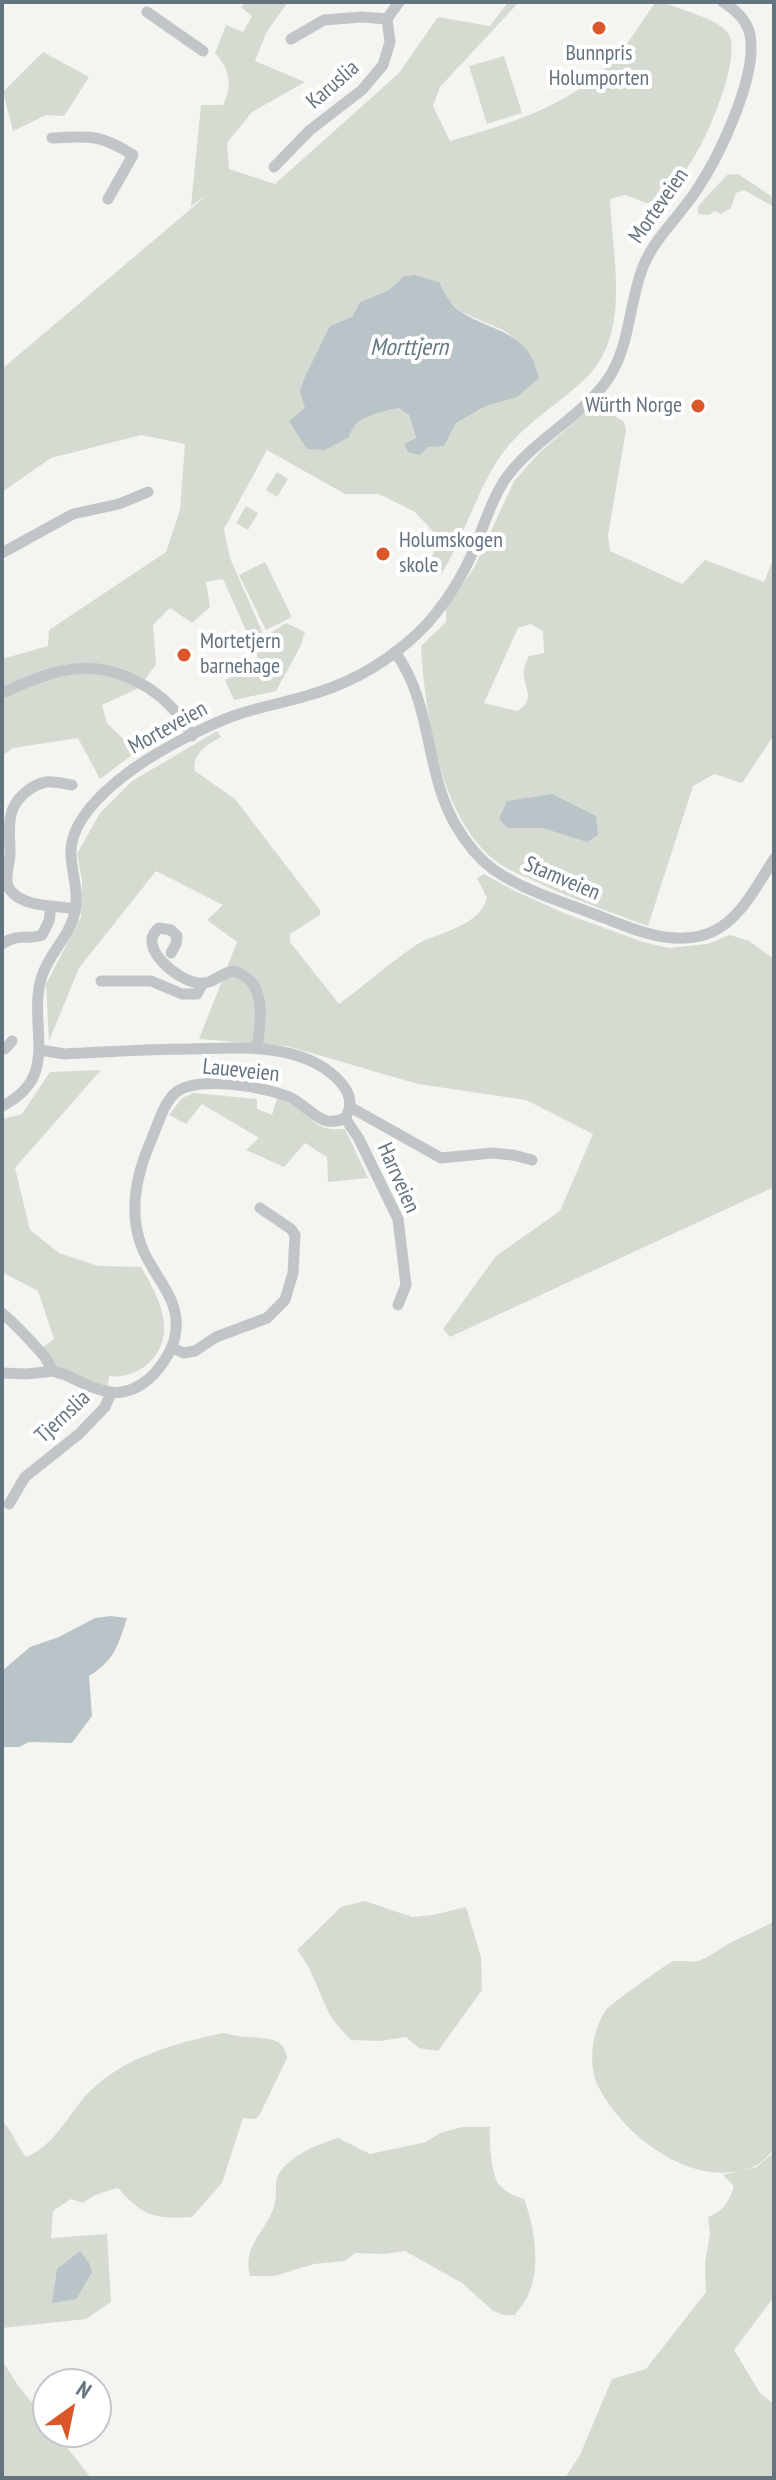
<!DOCTYPE html>
<html>
<head>
<meta charset="utf-8">
<style>
	body { margin:0 }
	#map { position:relative; width:776px; height:2480px; overflow:hidden; background:#f4f4f0; font-family:"PT Sans Narrow",sans-serif }
	canvas { display:block }
	.frame { position:absolute; inset:0; border:4px solid #647380; pointer-events:none }
	.north { position:absolute; left:32px; top:2368px; width:80px; height:80px; box-sizing:border-box; background:#fff; border:2px solid #c1c7cc; border-radius:50%; rotate:33deg; font-size:22px; font-weight:700; line-height:32px; text-align:center; color:#647380 }
	.north::after { content:''; display:block; margin:auto; width:28px; height:36px; background:#db5729; clip-path:polygon(50% 0,100% 100%,50% 72%,0 100%) }
</style>
</head>
<body>
<div id="map">
<canvas width="776" height="2480"></canvas>
<div class="frame"></div>
<div class="north">N</div>
</div>
<script>
const ctx = document.querySelector('canvas').getContext('2d');
ctx.lineJoin = 'round';
function paint(path, color) { ctx.fillStyle = color; ctx.fill(path, 'evenodd'); }
function stroke(path, color, width, dash) { ctx.strokeStyle = color; ctx.lineWidth = width; ctx.lineCap = dash ? 'butt' : 'round'; ctx.setLineDash(dash || []); ctx.stroke(path); }
function drawText(font, color, halo, rows, align = 'center') {
  ctx.font = font + ' "PT Sans Narrow",sans-serif'; ctx.lineWidth = 8; ctx.setLineDash([]); ctx.textBaseline = 'middle'; ctx.strokeStyle = halo; ctx.fillStyle = color; for (const [text, x, y, turn = 0] of rows) {
    ctx.save(); ctx.translate(x, y); ctx.rotate((+turn || 0) * Math.PI / 180); ctx.textAlign = isNaN(turn) ? turn : align; if (halo) ctx.strokeText(text, 0, 0); ctx.fillText(text, 0, 0); ctx.restore();
  }
}
paint(new Path2D(`
	M246,2H288L266,33L255,61L305,82L252,112L227,143L229,169L275,184L399,73L438,17L490,26L508,2H519L440,87L433,106L450,141C505,125 564,108 607,67C626,49 640,23 656,2H662C679,9 719,19 728,33C742,54 712,124 701,145C691,163 679,180 668,197L647,203L625,195L610,199C612,257 633,335 584,380C557,405 524,424 502,454C476,491 465,536 441,575L432,558L438,537L415,512L379,494H345L267,450L224,529L230,558L263,634H269L286,623L305,632L300,647L276,691L234,700L225,680L261,664L223,579L206,582L210,607L192,623L170,608L153,625L156,664L139,688L102,705L107,723L136,752L100,779L78,738L13,748L2,756V659L48,646L49,630L166,552L180,510L185,444L141,435L51,458L2,492V369L206,196L191,206L201,105H223C233,85 230,70 215,53L226,25L243,32L252,16L241,7ZM415,275L438,282L450,302L461,312L503,330L521,343L537,368L517,397L486,406L456,423L444,445L428,447L405,444L416,439L409,415L398,408L369,415L351,428L289,421L305,408L360,302L389,290L404,276Z
	M43,52L89,77L64,116L46,115L13,131L3,92Z
	M504,56L522,113L487,124L469,66Z
	M738,174L774,198V207L744,190L736,193L731,208L721,214L714,211L709,215L698,214V206L727,175Z
	M602,408L624,422L626,430L608,535L610,551L682,584L705,560L764,582L774,557V735L742,783L714,774L693,786L648,926C607,911 567,897 528,878C519,874 508,870 500,864C440,823 425,713 421,646L446,622V609L475,566L514,481L540,452L585,413ZM531,624L543,631L544,653L529,656C527,660 525,664 524,669C521,686 539,699 517,711L484,703L518,628Z
	M277,472L288,479L277,497L266,490Z
	M246,506L258,513L248,530L236,523Z
	M265,562L292,617L266,630L239,575Z
	M217,731L221,737C207,745 192,753 195,771L235,799L320,910V915L290,934V942L339,1004C364,986 387,965 413,947C436,931 477,930 487,898L477,878L484,874L515,891L566,914L643,942L669,948L707,944L730,935L749,941L774,959V1187L450,1337L443,1329L496,1256L560,1211L593,1134L526,1100L418,1084L287,1046L199,1039L237,942L207,920L223,905L156,871L79,968L49,1041L46,984L81,917L82,880L77,854L100,813L132,781Z
	M101,1070L15,1168L30,1230L59,1253L98,1266L141,1267C152,1286 162,1303 164,1324C167,1355 138,1380 109,1376L107,1392L61,1371L40,1349L54,1339L38,1291L2,1272V1119L22,1114L50,1072Z
	M194,1093L257,1099V1109L272,1115L277,1098C283,1101 291,1104 296,1107C318,1122 315,1131 345,1129L368,1178L328,1182L327,1157L305,1143L284,1167L246,1150L259,1138L202,1104L186,1124L169,1115L182,1098Z
	M365,1901L412,1917L433,1915L466,1907L481,1957L482,1990L438,2051L419,2048L406,2037L380,2041L351,2040C342,2030 332,2021 327,2009C317,1988 312,1968 297,1950L341,1907Z
	M774,1921V2150C768,2155 762,2163 755,2166C697,2192 625,2138 599,2088C587,2065 592,2032 605,2011C608,2006 667,1963 674,1961C681,1960 690,1963 698,1961C709,1958 720,1948 730,1943C745,1935 760,1930 774,1921Z
	M223,2033C232,2035 241,2037 250,2037C267,2039 285,2037 287,2058L259,2116L255,2119L243,2118L222,2183L192,2217C154,2219 144,2217 118,2188L95,2195L83,2203L71,2199L53,2211L51,2238L107,2234L111,2302L86,2319L2,2328V2121C14,2132 16,2145 26,2157C57,2144 67,2115 89,2092C124,2057 176,2043 223,2033Z
	M462,2127H490C489,2141 491,2176 500,2186C507,2193 515,2196 524,2199C534,2225 541,2266 529,2293C526,2301 520,2308 515,2315H504L493,2311L462,2283L405,2251L384,2254L355,2253L345,2261L314,2264L274,2276H250C242,2242 269,2231 275,2202C278,2192 273,2182 280,2172C293,2154 318,2144 338,2138L370,2154L426,2142L440,2133Z
	M774,2152V2297L734,2350L760,2393L774,2404V2478H565L580,2455L612,2379L646,2369L706,2292L705,2263L710,2234L708,2217C724,2211 729,2202 734,2186L723,2175L757,2167Z
	M2,2360L17,2384L48,2423V2432H55L91,2478H2Z`), '#d5dbd1');
paint(new Path2D(`
	M415,275L439,282C445,293 450,305 461,312C494,333 529,330 539,378L517,397L486,406L456,423L444,446L428,447L420,455L408,452L404,444L416,438L409,415L398,408C379,413 354,416 349,437L325,450L307,449L289,421L305,408L300,391L304,379L330,326L352,317L360,302L389,290L404,276Z
	M552,794L596,816L598,835L587,842L543,828H507L499,819L507,801Z
	M111,1616L127,1618C118,1646 114,1661 89,1676L92,1716L72,1743L29,1742L19,1747H2V1671L30,1647L59,1637L95,1618Z
	M80,2251L89,2263L92,2272L76,2299L52,2303L57,2269Z`), '#bac4c8');
stroke(new Path2D(`
	M147,12L203,51
	M291,39L324,20L362,17L387,19
	M52,138C90,136 100,134 133,155L108,199
	M274,167L310,130L362,90L383,65L390,42L387,19L399,2
	M2,553L73,514L119,504L148,492
	M395,652C433,704 424,770 455,824C465,842 478,858 494,870C525,891 560,901 594,914C617,923 640,933 664,937C679,939 697,939 712,932C741,919 757,885 774,859
	M2,693C21,685 41,675 61,671C114,659 167,689 192,736
	M72,785C64,784 54,781 46,782C31,785 14,799 11,815C8,826 10,840 10,853C10,864 3,880 10,890C24,908 55,905 75,909
	M2,944C20,932 27,941 42,935L49,921L51,906
	M171,953L176,944L177,936L171,930L159,928C135,946 178,981 198,983C212,985 220,973 233,971C268,980 261,1021 257,1048
	M101,981H151L182,994H197L203,983
	M2,1049H5L12,1041
	M2,1106C63,1076 26,1025 42,976C49,953 70,936 75,912C79,891 72,875 71,855C69,820 107,788 133,769C160,750 205,726 236,715C259,707 283,703 306,696C343,686 379,667 408,642C437,618 461,581 475,547C484,525 491,501 504,481C532,440 580,419 608,379C632,343 628,300 645,262C658,235 680,215 696,191C719,157 758,76 750,35C747,20 736,10 723,2
	M350,1107L441,1158L492,1153L513,1155L532,1160
	M345,1118L359,1139L398,1219L406,1285L398,1305
	M2,1313C17,1326 31,1341 44,1356C47,1360 51,1369 54,1371C58,1374 62,1373 66,1375C99,1391 123,1405 154,1374C168,1358 178,1341 176,1319C174,1298 161,1283 151,1265C126,1226 133,1183 150,1143C157,1128 162,1106 174,1094C195,1074 267,1087 291,1098C304,1104 313,1117 327,1121C334,1122 339,1121 345,1118C353,1106 351,1095 342,1084C306,1041 239,1048 190,1049C148,1049 107,1052 65,1054L40,1050
	M172,1348L184,1353L195,1351L216,1337L267,1318L285,1300L293,1273L295,1235L291,1229L260,1208
	M2,1373L27,1374L54,1371
	M9,1504L25,1477L79,1434L105,1407L111,1393`), '#c2c5c8', 11);
for (const [x, y, r, color] of [
	[599,28,8,"#db5729"],
	[698,406,8,"#db5729"],
	[383,554,8,"#db5729"],
	[184,655,8,"#db5729"]
]) { const dot = new Path2D(); dot.arc(x, y, r, 0, 2 * Math.PI); ctx.fillStyle = color; ctx.fill(dot); stroke(dot, '#fff', 3); }
drawText('22px', '#647380', '#fff', [
	["Bunnpris",599,54,"center"],
	["Holumporten",599,79,"center"],
	["Würth Norge",682,406,"right"],
	["Holumskogen",399,541],
	["skole",399,566],
	["Mortetjern",200,642],
	["barnehage",200,667]
], 'left');
drawText('22px', '#647380', '#fff', [
	["Karuslia",333,85,-41],
	["Morteveien",659,206,-55],
	["Morteveien",168,728,-29],
	["Stamveien",562,879,23],
	["Laueveien",241,1071,6],
	["Harrveien",398,1178,66],
	["Tjernslia",63,1417,-43]
]);
drawText('italic 24px', '#647a85', '#fff', [
	["Morttjern",409,348]
]);
</script>
</body>
</html>
